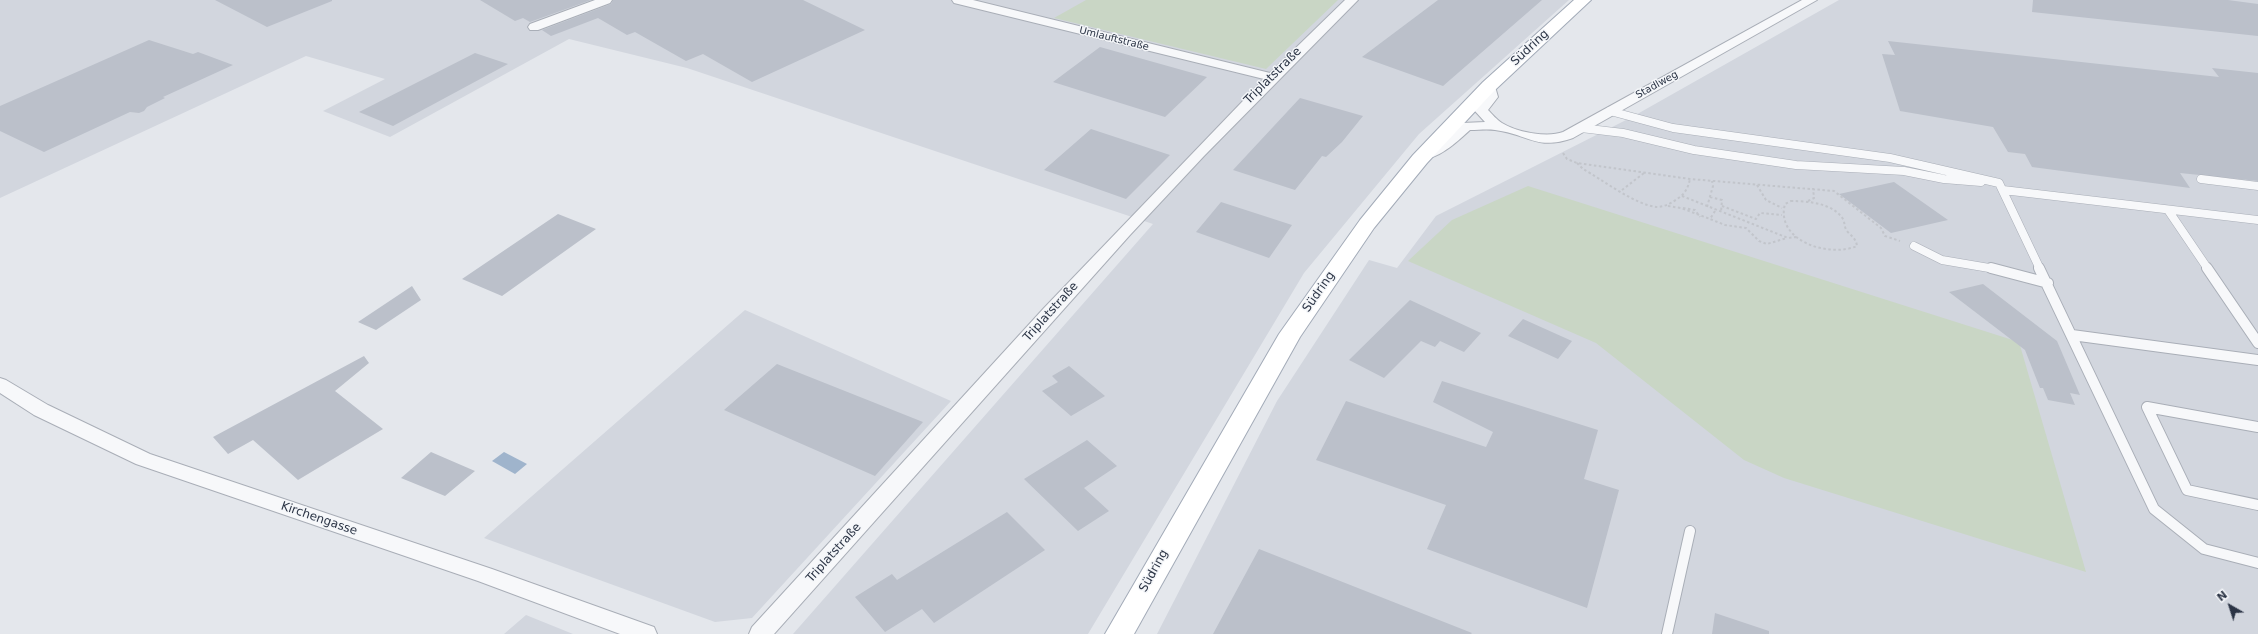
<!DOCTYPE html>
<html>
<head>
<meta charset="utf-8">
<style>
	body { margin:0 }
	#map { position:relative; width:2258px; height:634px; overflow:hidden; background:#e4e7ec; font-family:"DejaVu Sans",sans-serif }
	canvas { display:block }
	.north { position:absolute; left:2210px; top:586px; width:40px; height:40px; -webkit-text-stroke:3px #f4f6f9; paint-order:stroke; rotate:321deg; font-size:11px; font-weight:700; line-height:16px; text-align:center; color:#2b3445 }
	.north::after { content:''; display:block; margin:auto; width:14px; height:18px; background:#2b3445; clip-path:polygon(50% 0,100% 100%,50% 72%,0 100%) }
</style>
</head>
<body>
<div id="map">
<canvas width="2258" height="634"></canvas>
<div class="north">N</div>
</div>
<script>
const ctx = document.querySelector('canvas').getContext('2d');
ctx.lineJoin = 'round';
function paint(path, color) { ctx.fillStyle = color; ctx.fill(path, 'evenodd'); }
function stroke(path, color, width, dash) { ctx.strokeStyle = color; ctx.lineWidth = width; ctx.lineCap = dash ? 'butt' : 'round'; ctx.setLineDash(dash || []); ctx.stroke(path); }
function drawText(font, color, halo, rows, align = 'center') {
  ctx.font = font + ' "DejaVu Sans",sans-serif'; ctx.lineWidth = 3; ctx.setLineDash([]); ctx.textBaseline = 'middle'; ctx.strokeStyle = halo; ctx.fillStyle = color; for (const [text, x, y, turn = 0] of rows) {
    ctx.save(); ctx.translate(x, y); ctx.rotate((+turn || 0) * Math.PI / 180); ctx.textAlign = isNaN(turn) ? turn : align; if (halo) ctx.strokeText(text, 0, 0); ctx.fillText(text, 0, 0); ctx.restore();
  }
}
paint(new Path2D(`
	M0,0H1569L1419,134L1304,273L1088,634H793L1153,224L687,68L569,39L390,137L323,111L385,79L306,56L0,198Z
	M1839,0H2258V634H1157L1277,401L1369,260L1397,268L1436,216L1632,117Z
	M745,310L951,401L752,618L715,622L484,538Z
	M526,615L573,634H504Z`), '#d2d6de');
paint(new Path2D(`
	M1086,0H1338L1266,69L1054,18Z
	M1528,186L2019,342L2086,572L1784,478L1744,460L1596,343L1408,261L1452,220Z`), '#c9d6c5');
paint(new Path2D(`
	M504,452L527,464L515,474L492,461Z`), '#9fb4cc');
paint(new Path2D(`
	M215,0H332V1L267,27Z
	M480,0H591L530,22L523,18L515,21Z
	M613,0H803L865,30L752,82L703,54L686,61L635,32L627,35L598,18L551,36L542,30L611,4Z
	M1438,0H1542L1443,86L1362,57Z
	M2033,0H2228L2258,4V36L2032,12Z
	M149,40L193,54L198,52L233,65L163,97L165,98L147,107L144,111L139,113L130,112L44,152L0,131V106Z
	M1888,41L2219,77L2212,68L2258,73V181L2180,173L2190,188L2032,167L2025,154L2008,152L1993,127L1900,111L1882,54L1895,55Z
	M1100,47L1207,77L1165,117L1053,82Z
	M475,53L508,64L393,126L359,112Z
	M1300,98L1363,116L1342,142L1326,157L1322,156L1295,190L1233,170Z
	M1091,129L1170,155L1126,199L1044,170Z
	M1894,182L1948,220L1891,233L1839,194Z
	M1221,202L1292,225L1269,258L1196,232Z
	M558,214L596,229L502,296L462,279Z
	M1983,284L2057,341L2080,395L2070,393L2075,405L2048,400L2043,388H2040L2025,350L1949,292Z
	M412,286L421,300L376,330L358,322Z
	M1410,300L1481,333L1464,352L1440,341L1435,347L1421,341L1384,378L1349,360Z
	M1523,319L1572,341L1558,359L1508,336Z
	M364,356L369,363L335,391L383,429L298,480L253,440L228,454L213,437Z
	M777,364L923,422L875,476L724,410Z
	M1069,366L1105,396L1071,416L1042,391L1058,382L1052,376Z
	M1442,381L1598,430L1584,479L1619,490L1587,608L1427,549L1446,505L1316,460L1346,401L1486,447L1493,432L1433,402Z
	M1087,440L1117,466L1084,488L1109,511L1078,531L1024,479Z
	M431,452L475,471L445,496L401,478Z
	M1007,512L1045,550L934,623L922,609L885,632L855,597L892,574L897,580Z
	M1259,549L1472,633L1471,634H1213Z
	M1715,613L1769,631V634H1712Z`), '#bbc0ca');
const laneFar1 = new Path2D(`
	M1610,111L1673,128L1890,158L1999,183L2040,269
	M1581,128L1623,133L1694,150L1796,165L1904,171L1944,179L1981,182
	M2201,179L2258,186
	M2003,190L2258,220
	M2168,210L2208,269
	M1914,246L1942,260L1995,269`);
const lane = new Path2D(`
	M1991,268L2048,283
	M2039,268L2154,509L2204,549L2258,563
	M2207,268L2258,343
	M2072,335L2258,360
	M2258,427L2147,407L2187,490L2258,505
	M1667,634L1690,531`);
const street = new Path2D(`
	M595,0H612L610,3L538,30H530L528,27L530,24Z
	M952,0H973L1270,73L1345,0H1358L1204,156L1130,235L774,634H749L752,627L1044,308L1264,79L954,3Z
	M1802,0H1817L1573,138C1536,151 1528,134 1495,130C1487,129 1479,130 1470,130C1459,140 1436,162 1421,158L1419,155L1462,123L1485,122L1474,110L1484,97L1482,86L1484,83H1494L1498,97L1488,110C1492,114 1497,120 1502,123C1516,132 1547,138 1563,132Z
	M0,378L6,380L48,405L150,454L492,569L654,627L657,634H620L478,581L136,464L34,415L0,393Z`);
const primary = new Path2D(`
	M1574,0H1591L1495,90L1427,163L1374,228L1300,337L1134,634H1105L1279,334L1360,220L1413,155L1483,82Z`);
stroke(laneFar1, '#a9aeb7', 9);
stroke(lane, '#a9aeb7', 12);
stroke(street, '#a9aeb7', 2);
stroke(primary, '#a3abb8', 2);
stroke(new Path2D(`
	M1563,153L1567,159L1577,163L1690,179L1834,191L1881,228L1885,236L1900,241
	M1577,163L1583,169C1603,180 1635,205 1657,207C1664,207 1672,203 1677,199C1685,194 1688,188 1690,179
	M1757,185L1766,200L1782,208
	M1622,190L1644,173
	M1682,196L1788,238L1796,237
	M1710,197L1722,200L1721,212
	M1791,201C1807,201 1833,203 1843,219C1845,223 1844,227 1847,231C1851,236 1856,238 1857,246C1829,258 1775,241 1785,204Z
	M1808,201L1814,198L1813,188
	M1668,206L1681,208L1710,219
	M1722,206L1756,219L1760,213L1782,215
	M1707,207L1713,186L1712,181
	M1683,208L1695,210L1700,217
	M1715,211L1710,219L1725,225L1746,228L1759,241L1767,244L1787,238`), '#c2c5cb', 2, [2.5, 2.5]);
stroke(laneFar1, '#f7f8fa', 8);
stroke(lane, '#f7f8fa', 10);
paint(street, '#f7f8fa');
paint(primary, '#fff');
drawText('10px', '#2b3445', '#f4f6f9', [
	["Umlauftstraße",1114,39,14],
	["Stadlweg",1657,85,-29]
]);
drawText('12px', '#2b3445', '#f4f6f9', [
	["Südring",1530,48,-43],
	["Triplatstraße",1273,76,-45],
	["Südring",1319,292,-55],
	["Triplatstraße",1051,312,-48],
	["Kirchengasse",319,519,19],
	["Triplatstraße",834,553,-48],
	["Südring",1154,571,-61]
]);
</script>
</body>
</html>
